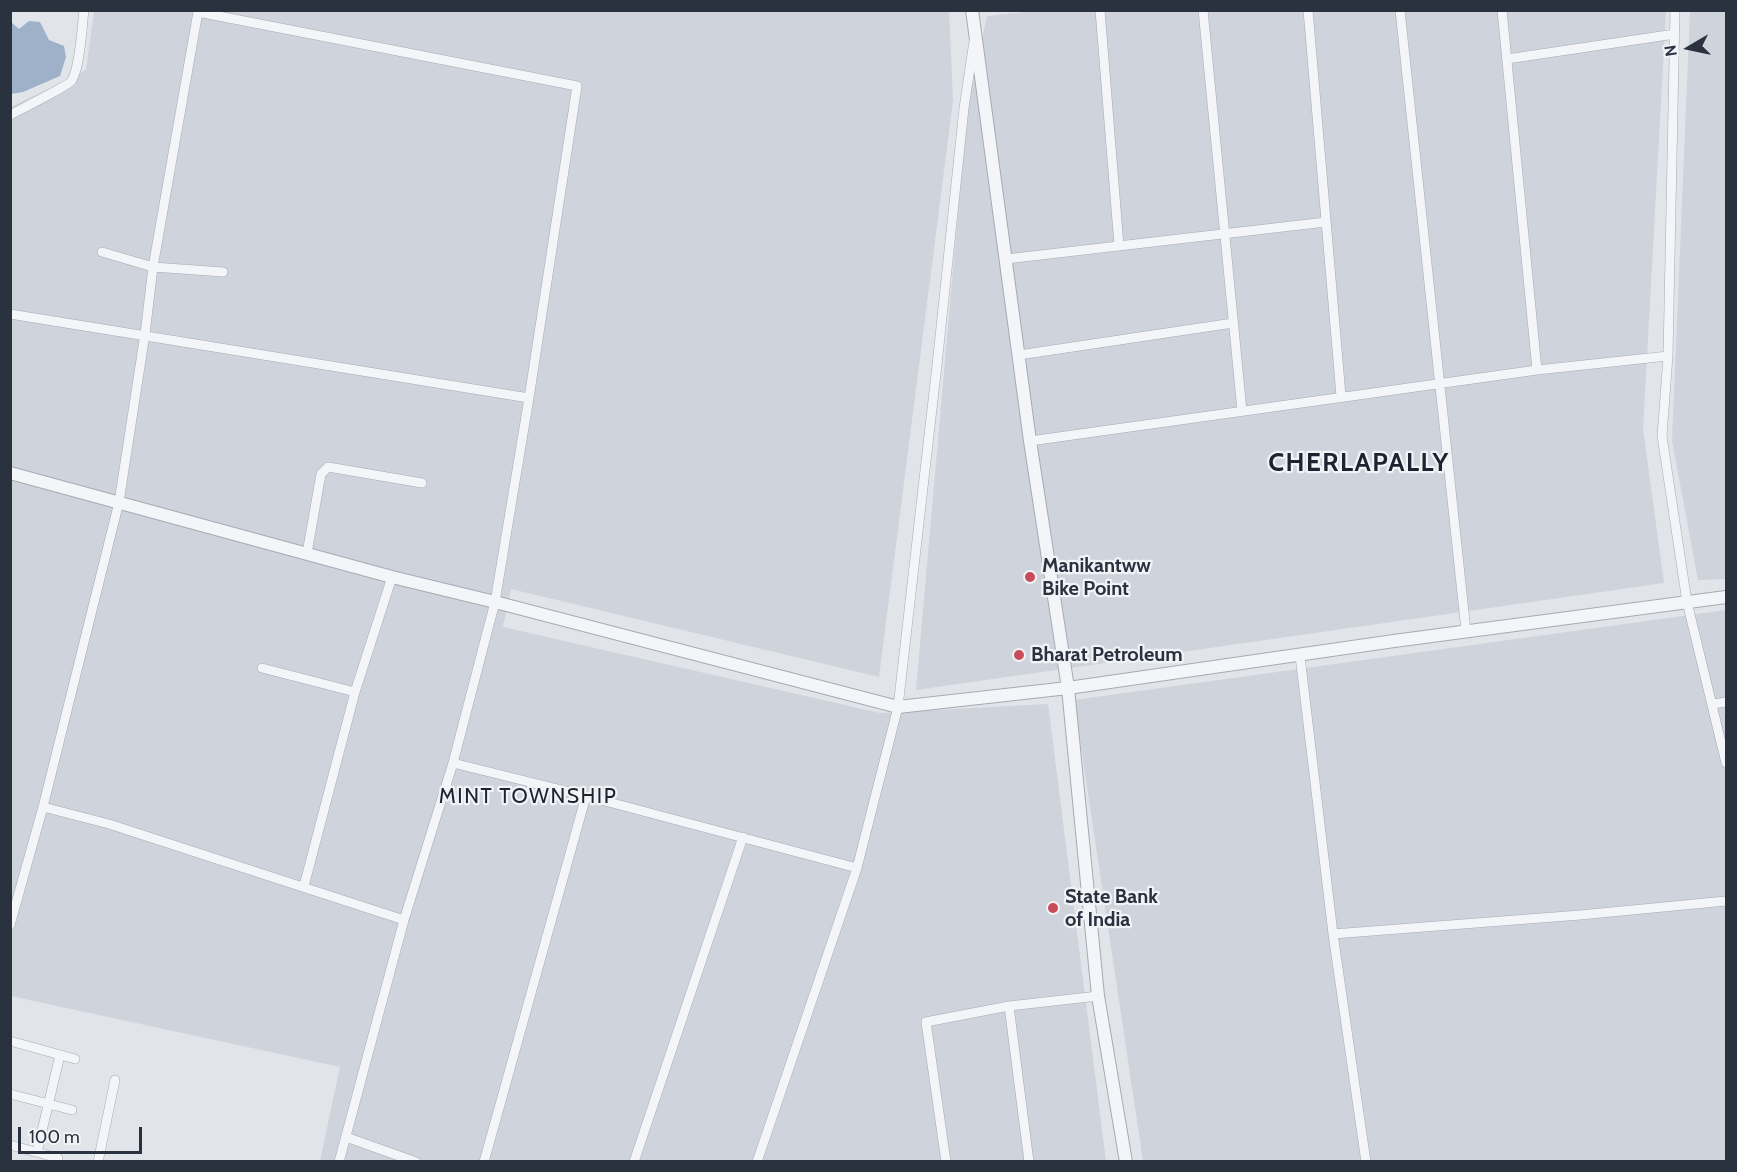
<!DOCTYPE html>
<html>
<head>
<meta charset="utf-8">
<style>
	body { margin:0 }
	#map { position:relative; width:1737px; height:1172px; overflow:hidden; background:#e1e4e9; font-family:Cabin,sans-serif }
	canvas { display:block }
	.frame { position:absolute; inset:0; border:12px solid #2a3240; pointer-events:none }
	.north { position:absolute; left:1659px; top:18px; width:60px; height:60px; -webkit-text-stroke:4px #f1f3f7; paint-order:stroke; rotate:261deg; font-size:16px; font-weight:700; line-height:24px; text-align:center; color:#2a3240 }
	.north::after { content:''; display:block; margin:auto; width:21px; height:27px; background:#2a3240; clip-path:polygon(50% 0,100% 100%,50% 72%,0 100%) }
	.scale { position:absolute; left:18px; top:1127px; width:124px; height:27px; box-sizing:border-box; border:3px solid #2a3240; border-top:0; padding-left:8px; font-size:18px; line-height:21px; white-space:nowrap; color:#2a3240; -webkit-text-stroke:4px #f1f3f7; paint-order:stroke }
</style>
</head>
<body>
<div id="map">
<canvas width="1737" height="1172"></canvas>
<div class="frame"></div>
<div class="north">N</div>
<div class="scale">100 m</div>
</div>
<script>
const ctx = document.querySelector('canvas').getContext('2d');
ctx.lineJoin = 'round';
function paint(path, color) { ctx.fillStyle = color; ctx.fill(path, 'evenodd'); }
function stroke(path, color, width, dash) { ctx.strokeStyle = color; ctx.lineWidth = width; ctx.lineCap = dash ? 'butt' : 'round'; ctx.setLineDash(dash || []); ctx.stroke(path); }
function drawText(font, color, halo, rows, align = 'center') {
  ctx.font = font + ' Cabin,sans-serif'; ctx.lineWidth = 4.5; ctx.setLineDash([]); ctx.textBaseline = 'middle'; ctx.strokeStyle = halo; ctx.fillStyle = color; for (const [text, x, y, turn = 0] of rows) {
    ctx.save(); ctx.translate(x, y); ctx.rotate((+turn || 0) * Math.PI / 180); ctx.textAlign = isNaN(turn) ? turn : align; if (halo) ctx.strokeText(text, 0, 0); ctx.fillText(text, 0, 0); ctx.restore();
  }
}
paint(new Path2D(`
	M1047,10L1666,11L1643,429L1664,583L916,690L967,111L987,16Z
	M94,11H949L953,101L879,677L511,589L503,627L880,713L1048,704L1106,1161H320L340,1067L11,996V107L86,70Z
	M1690,11H1726V579L1698,580L1672,441Z
	M1726,610V1161H1143L1074,700Z`), '#cfd3db');
paint(new Path2D(`
	M29,21L40,22L49,40L64,46L66,57L60,76L23,92L11,94V22L19,29Z`), '#9eb1c8');
const minor = new Path2D(`
	M1100,10L1119,246
	M1203,10L1242,411
	M1308,10L1341,396
	M1400,10L1466,631
	M1502,10L1537,370
	M1675,10L1668,356L1662,436L1687,602L1726,763
	M1507,59L1675,34
	M10,115C19,110 70,85 72,80C80,67 82,27 84,10
	M102,252L153,267L223,272
	M1006,259L1326,222
	M10,314L529,398
	M1019,355L1233,323
	M1030,441L1537,370L1668,356
	M307,553L321,474L328,467L422,483
	M1300,656L1333,934L1366,1162
	M262,668L355,692
	M1713,704L1726,702
	M453,763L586,796L857,868
	M43,807L109,824L404,920
	M304,886L355,692L392,577
	M10,925L43,807L119,502L145,334L153,267L198,12L577,86L529,398L495,602L453,763L404,920L339,1162
	M1333,934L1580,915L1726,901
	M1009,1006L1029,1162
	M10,1041L75,1059
	M10,1094L72,1110
	M346,1137L416,1162
	M10,1145L58,1158
	M37,1152L60,1055
	M98,1162L115,1080
	M484,1162L586,796
	M634,1162L743,837
	M757,1162L857,868L898,707L937,365L964,108L974,41
	M946,1162L926,1022L1009,1006L1098,996`);
const tertiary = new Path2D(`
	M972,10L1030,441L1068,688L1098,996L1126,1162
	M10,473L392,577L495,602L898,707L1068,688L1394,641L1726,597`);
stroke(minor, '#a6abb3', 10);
stroke(tertiary, '#a6abb3', 14);
stroke(minor, '#f4f5f8', 9);
stroke(tertiary, '#f4f5f8', 12);
for (const [x, y, r, color] of [
	[1030,577,6,"#c94c5b"],
	[1019,655,6,"#c94c5b"],
	[1053,908,6,"#c94c5b"]
]) { const dot = new Path2D(); dot.arc(x, y, r, 0, 2 * Math.PI); ctx.fillStyle = color; ctx.fill(dot); stroke(dot, '#f1f3f7', 2); }
drawText('bold 20px', '#2a3240', '#f1f3f7', [
	["Manikantww",1042,566],
	["Bike Point",1042,589],
	["Bharat Petroleum",1031,655],
	["State Bank",1065,897],
	["of India",1065,920]
], 'left');
ctx.letterSpacing = '1.5px';
drawText('21px', '#1c2331', '#f1f3f7', [
	["MINT TOWNSHIP",528,797]
]);
ctx.letterSpacing = '0px';
ctx.letterSpacing = '1.5px';
drawText('bold 26px', '#1c2331', '#f1f3f7', [
	["CHERLAPALLY",1359,463]
]);
ctx.letterSpacing = '0px';
</script>
</body>
</html>
